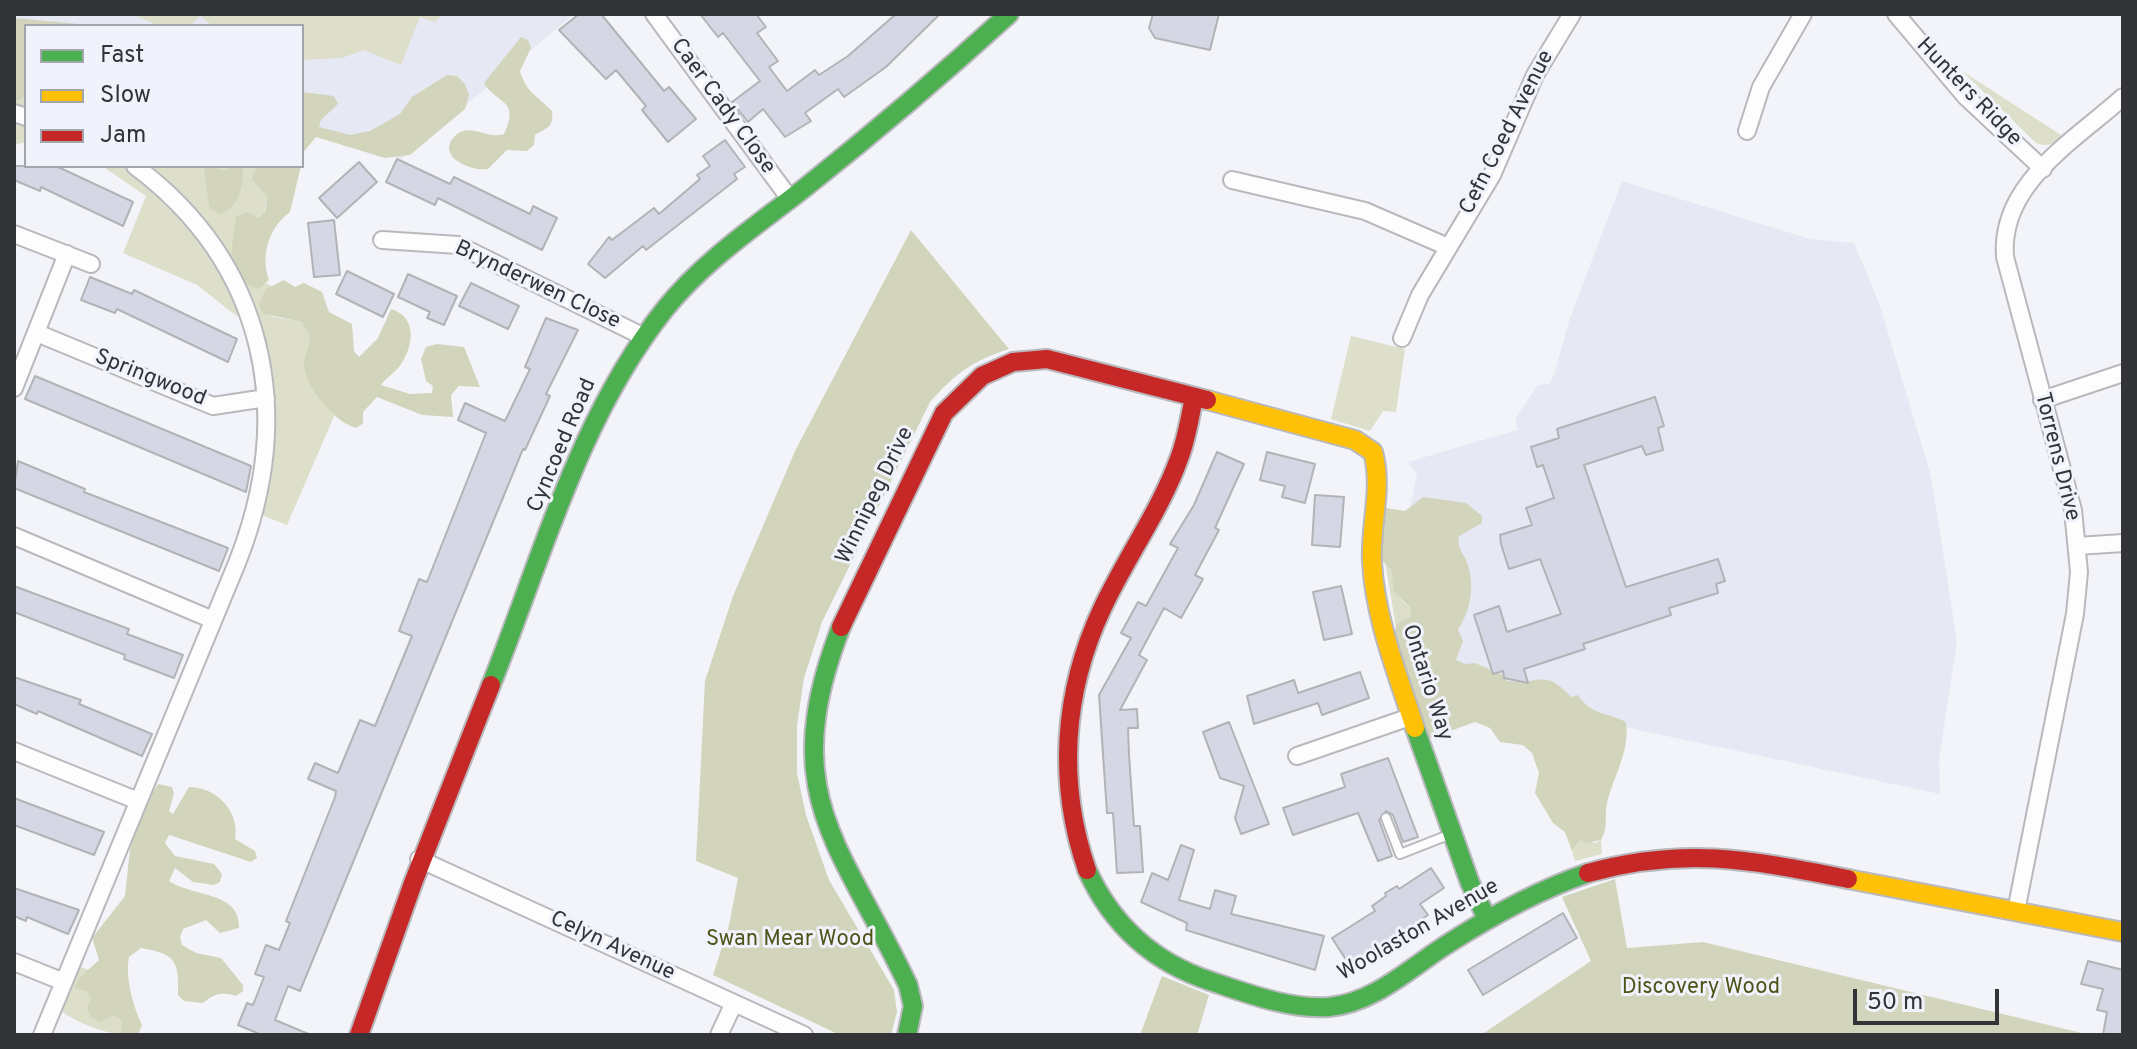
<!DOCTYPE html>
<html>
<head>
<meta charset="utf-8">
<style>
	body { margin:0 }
	#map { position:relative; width:2137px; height:1049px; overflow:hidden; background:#f3f4f9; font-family:Overpass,sans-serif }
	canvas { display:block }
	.frame { position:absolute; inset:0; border:16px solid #333438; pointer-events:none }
	.legend { position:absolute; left:24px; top:24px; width:280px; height:144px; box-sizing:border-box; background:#f0f2fc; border:2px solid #a4a6ae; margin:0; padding:10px 14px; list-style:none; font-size:24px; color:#333438 }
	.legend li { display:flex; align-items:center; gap:16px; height:40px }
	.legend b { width:40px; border:2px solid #a4a6ae }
	.scale { position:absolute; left:1853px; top:989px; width:146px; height:36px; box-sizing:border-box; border:4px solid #333438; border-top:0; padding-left:10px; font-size:24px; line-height:28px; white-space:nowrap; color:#333438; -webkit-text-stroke:6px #f0f2fc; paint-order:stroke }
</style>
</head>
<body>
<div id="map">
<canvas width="2137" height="1049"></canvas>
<div class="frame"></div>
<ul class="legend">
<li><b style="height:10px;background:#4caf50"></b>Fast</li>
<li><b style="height:10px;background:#ffc107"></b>Slow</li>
<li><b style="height:10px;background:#c62828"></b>Jam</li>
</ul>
<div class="scale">50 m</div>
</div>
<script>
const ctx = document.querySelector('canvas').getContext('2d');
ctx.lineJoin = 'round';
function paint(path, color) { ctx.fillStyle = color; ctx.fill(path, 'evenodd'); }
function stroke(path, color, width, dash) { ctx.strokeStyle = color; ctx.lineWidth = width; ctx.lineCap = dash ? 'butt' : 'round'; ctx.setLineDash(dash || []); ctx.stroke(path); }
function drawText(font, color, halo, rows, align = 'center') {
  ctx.font = font + ' Overpass,sans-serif'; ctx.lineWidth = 6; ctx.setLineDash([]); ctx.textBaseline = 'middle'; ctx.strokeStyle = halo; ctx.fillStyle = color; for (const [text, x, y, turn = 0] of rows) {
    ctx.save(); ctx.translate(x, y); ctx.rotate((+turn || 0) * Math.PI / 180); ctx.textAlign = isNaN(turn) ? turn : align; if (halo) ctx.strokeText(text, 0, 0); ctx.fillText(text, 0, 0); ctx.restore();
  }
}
paint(new Path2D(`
	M14,14H574L402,159L302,127V26H26L14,64Z
	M1622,181L1810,239L1854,243L1879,303L1931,476L1957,641L1939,760L1940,794L1624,727L1470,720L1410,508L1417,474L1408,462L1517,430L1516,417L1538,385L1549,384L1554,375L1569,321Z`), '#e6e8f4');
paint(new Path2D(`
	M132,14H442L435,22L420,17L401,65L364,50L342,58L302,60V26H213L200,16L190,26H159Z
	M1962,71L2061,135C2055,145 2047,147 2036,143Z
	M26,96V142L14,145V103Z
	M102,166H257L251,179L267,197L264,213L236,228L231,253L259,289L265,283L272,286L271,316L301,322L311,334L304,365L314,389L335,414L287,525L256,513L264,477L253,323L234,314L197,285L123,253L146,196Z
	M1351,336L1405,349L1396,412L1383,411L1370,431L1331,419Z
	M1385,561C1400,581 1386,587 1411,609L1410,617L1396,627Z
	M1580,839L1595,843L1601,840L1602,854L1575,861L1572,851Z
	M72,963L105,977L129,1035C105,1035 72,1021 54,1006Z`), '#dddfca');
paint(new Path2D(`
	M14,18L101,26H26V96L14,103Z
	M521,37L528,40L531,48L520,71C526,93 538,96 552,111C554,127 547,128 535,135L534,145L527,151L507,150L488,169C471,172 434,156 456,135C470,122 488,140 504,134C521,99 496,104 484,83Z
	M447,75L457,76L465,84L469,95L465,109L410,155L385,158L316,137L302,154V92L334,96L338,104L321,120L319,127L350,135L370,131L400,114L412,97Z
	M209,166L225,171L231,166H243C243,185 240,209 219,214L209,207L204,169Z
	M257,166H301L290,212C269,227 260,256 269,280L259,289L245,284L231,253L236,217L246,212L258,217L265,212L267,197L251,179Z
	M911,230L1009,349C972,361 956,373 930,402L822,622L804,678L797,725V773L806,815L829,880L894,990L897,1012L891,1035H840L713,975L729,925L738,878L696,861L705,681L733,596L795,451Z
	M284,280L295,287L304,283L322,292L329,312L352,324L354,351L359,357L378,338L391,309C418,317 414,347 399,367C394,373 386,378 381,385L410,394L432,393L433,386L426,381L421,359L426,347L437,344L464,347L480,387L459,386L451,395L453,417L422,415L377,397L363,412V423L357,428C336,424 306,388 304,366C304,356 310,344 310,334L301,322L262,313L259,304L266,289Z
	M1423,497L1466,503L1482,516V523L1459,536C1457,547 1461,550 1466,560C1476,584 1471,609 1458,630L1463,641L1456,660L1465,664L1475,663L1505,676L1507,681C1542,685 1544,668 1571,697L1578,695C1592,716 1607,712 1626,722C1630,752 1614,775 1607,803C1604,817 1609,827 1601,840L1587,843L1580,840L1572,851L1565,832L1553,823L1535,793L1539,773L1532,753L1523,745L1500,742L1490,728L1475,722L1431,738L1424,734L1395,633L1396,625L1410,617L1411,609L1394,591L1391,570L1376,554L1386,508L1405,511Z
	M158,784L172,787L174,794L169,811L173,814L189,787C217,787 240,812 235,839L255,851L257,858L251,862L169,835L165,843L175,856L214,864L222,874L220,882L214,885L193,882L175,868L169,881C192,897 241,891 239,928L220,933L206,920L183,929L180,937L182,945L196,953L221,958L243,985V991L236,996C222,992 215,993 203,1003L184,1001L178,995C179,961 176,954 141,948L129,957C125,977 133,1006 142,1025L138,1035H121L122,1021L114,1015L101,1022L91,1017L87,1009L91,997L86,991L74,988L79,978L99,960L92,938L125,896L130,849L146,803Z
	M1615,879L1627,948L1703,942L2090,1035H1481L1591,961L1562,897Z
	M1162,976L1209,995L1197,1035H1140Z`), '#d2d5bb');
const building = new Path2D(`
	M579,14H601L664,91L669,87L696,119L668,142L642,110L646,106L616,70L606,79L559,30Z
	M700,14H756L766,27L757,33L778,61L769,67L787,91L815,70L819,75L848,56L896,14H940L886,67L844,97L838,89L805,113L811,121L785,137L763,109L748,122L732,102L760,81L723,33L718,37Z
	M1153,14H1219L1210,50L1155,38L1149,28Z
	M725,140L745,167L734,174L737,179L646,250L643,246L605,278L588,264L609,237L612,240L654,208L659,214L700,179L697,175L710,166L703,156Z
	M397,159L450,184L454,177L530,214L533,206L557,218L542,250L438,198L435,205L386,182Z
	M359,162L377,182L337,218L319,198Z
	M14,166H56L133,202L123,226L41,187L40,191L14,180Z
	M334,220L340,275L314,277L308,223Z
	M347,271L394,294L383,317L336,294Z
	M408,274L457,296L444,325L427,318L430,312L398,297Z
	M90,277L132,294L134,290L237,339L228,362L117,309L115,313L81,300Z
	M471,283L519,306L508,329L459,306Z
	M546,318L578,330L546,394L550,396L525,450L523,449L300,991L288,986L275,1020L311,1035H262L238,1025L247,1003L253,1005L264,977L255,974L266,945L279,950L290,923L286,921L335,797L336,791L308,779L315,763L338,773L360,720L375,726L412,636L399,631L419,579L427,582L486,433L458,420L465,403L505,421L530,369L525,367Z
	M35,376L251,466L246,492L25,399Z
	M1655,397L1664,426L1658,428L1663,450L1646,455L1642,446L1584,465L1626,587L1718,559L1725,581L1716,584L1718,593L1669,608L1671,615L1583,644L1585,649L1524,669L1528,683L1504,678L1503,671L1493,674L1474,615L1499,606L1507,632L1561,614L1540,559L1509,569L1501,544L1500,535L1532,525L1526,508L1554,498L1543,465L1537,467L1531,447L1559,438L1557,429Z
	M1217,452L1244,464L1215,528L1219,530L1195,575L1203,579L1181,618L1164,608L1139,655L1147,660L1120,710L1137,709L1138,728H1128L1129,755L1134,826H1140L1143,872L1117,873L1113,813H1107L1099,695L1131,638L1121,633L1138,602L1146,606L1178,548L1170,544L1194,505Z
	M1267,452L1315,464L1305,503L1282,497L1285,486L1260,480Z
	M18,461L85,489L84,492L228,548L219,571L14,488Z
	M1315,495L1344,497L1340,547L1312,545Z
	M14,586L129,629L127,634L183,655L174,678L124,659L125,655L14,612Z
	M1341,586L1352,634L1324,640L1313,592Z
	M1360,672L1369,698L1322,715L1318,703L1254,724L1247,696L1294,680L1298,693Z
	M14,677L81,700L79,704L152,734L142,756L38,711L37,714L14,704Z
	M1229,722L1269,824L1241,834L1235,818L1244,786L1220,778L1203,732Z
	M1388,758L1418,837L1403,842L1393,815L1386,811L1379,820L1392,856L1378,861L1358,813L1293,835L1283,808L1345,787L1341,774Z
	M14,798L104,832L94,855L14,825Z
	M1181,845L1194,850L1179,900L1210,909L1215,890L1236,896L1231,914L1324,936L1315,970L1186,930L1187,923L1141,902L1152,873L1168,880Z
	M1431,868L1444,888L1420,904L1428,915L1350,966L1332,938L1375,911L1372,906L1386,896L1385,893L1397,886L1399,889Z
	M14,888L79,910L68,934L27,917L26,921L14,916Z
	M1563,913L1577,938L1483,995L1468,970Z
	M2088,961L2123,970V1035H2103L2107,1012L2097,1010L2103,989L2081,984Z`);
paint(building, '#d5d8e4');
stroke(building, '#b2b3b6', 2);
const lane = new Path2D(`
	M1386,818L1400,854L1451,834`);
const street = new Path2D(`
	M654,14L790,199
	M1896,14L1966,97L2043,169
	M14,113L26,117
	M1747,131L1761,87L1803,14
	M1232,180L1365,211L1448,247
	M14,234L91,264
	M382,240L458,245L642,336
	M37,333L213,406L266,398
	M1402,338L1420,295L1492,175L1535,75L1572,14
	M14,388L67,254
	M2042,400L2123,373
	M14,536L213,620
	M2077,546L2123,543
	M14,751L138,801
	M1297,756L1410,717
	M419,859L804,1035
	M2016,911L2075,614L2079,572L2073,510L2005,257C1999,184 2074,141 2123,97
	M14,962L64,982
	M42,1035L237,563C296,414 267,265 135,166
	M719,1035L734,1003`);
const fast = new Path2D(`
	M841,627C776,795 840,842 908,985L913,1006L907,1035
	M491,685C542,558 579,417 665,309C704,260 759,224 807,186C876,131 943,74 1009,14
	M1415,728L1470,883L1487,919
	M1087,870C1112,925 1153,962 1210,981C1246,993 1290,1010 1329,1007C1374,1003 1410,968 1446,945C1491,916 1538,890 1588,873`);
const slow = new Path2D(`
	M1207,400L1355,440L1373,452C1383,488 1370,525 1372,562C1375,619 1398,675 1415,728
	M1848,879L2123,932`);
const jam = new Path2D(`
	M841,627L944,413L982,376L1013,362L1047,359L1207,400
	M1087,870C1057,783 1063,692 1102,609C1126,557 1161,510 1180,456C1187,437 1190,417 1194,397
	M1588,873C1686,846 1751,860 1848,879
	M359,1035L413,883L491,685`);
stroke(lane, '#b9b9bd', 12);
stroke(street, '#b9b9bd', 20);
stroke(fast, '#b9b9bd', 22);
stroke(slow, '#b9b9bd', 22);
stroke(jam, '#b9b9bd', 22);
stroke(lane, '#fdfdfe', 8);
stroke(street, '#fdfdfe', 16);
stroke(fast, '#4caf50', 18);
stroke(slow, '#ffc107', 18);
stroke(jam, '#c62828', 18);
drawText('22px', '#333438', '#f0f2fc', [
	["Hunters Ridge",1968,93,46],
	["Caer Cady Close",722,107,54],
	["Cefn Coed Avenue",1508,133,-63],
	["Brynderwen Close",537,286,25],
	["Springwood",150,379,22],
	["Cyncoed Road",563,446,-67],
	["Torrens Drive",2056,457,76],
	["Winnipeg Drive",876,496,-64],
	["Ontario Way",1426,683,72],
	["Woolaston Avenue",1419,931,-30],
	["Celyn Avenue",612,947,25]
]);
drawText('22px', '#505318', '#f0f2fc', [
	["Swan Mear Wood",790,941],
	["Discovery Wood",1701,989]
]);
</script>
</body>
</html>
